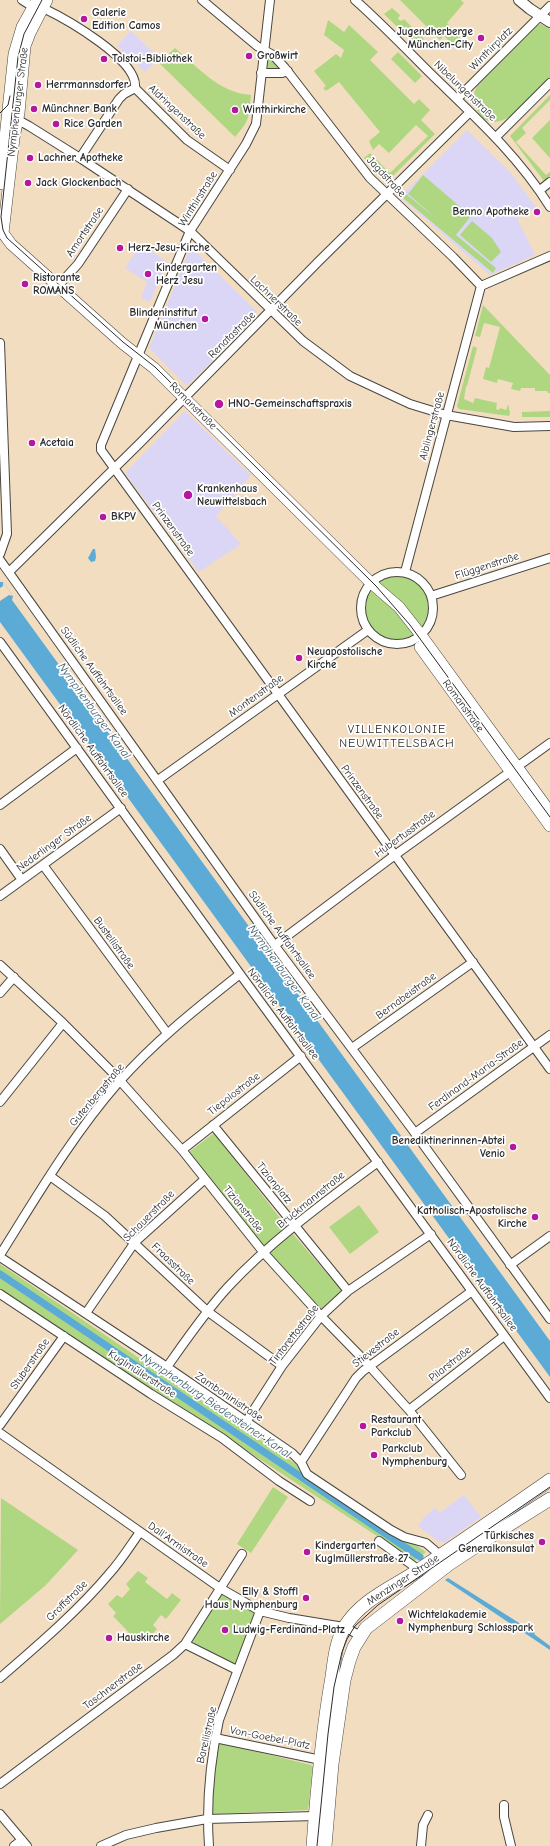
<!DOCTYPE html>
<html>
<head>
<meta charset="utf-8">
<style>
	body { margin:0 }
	canvas { display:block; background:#f3ddc0 }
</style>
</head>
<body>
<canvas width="550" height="1846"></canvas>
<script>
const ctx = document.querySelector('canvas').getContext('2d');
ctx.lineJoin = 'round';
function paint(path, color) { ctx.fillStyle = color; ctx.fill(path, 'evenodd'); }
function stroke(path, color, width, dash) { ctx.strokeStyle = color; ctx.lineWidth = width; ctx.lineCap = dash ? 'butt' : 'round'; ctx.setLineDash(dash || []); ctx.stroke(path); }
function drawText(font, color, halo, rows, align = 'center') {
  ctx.font = font + ' "Comic Neue",sans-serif'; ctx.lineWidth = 3.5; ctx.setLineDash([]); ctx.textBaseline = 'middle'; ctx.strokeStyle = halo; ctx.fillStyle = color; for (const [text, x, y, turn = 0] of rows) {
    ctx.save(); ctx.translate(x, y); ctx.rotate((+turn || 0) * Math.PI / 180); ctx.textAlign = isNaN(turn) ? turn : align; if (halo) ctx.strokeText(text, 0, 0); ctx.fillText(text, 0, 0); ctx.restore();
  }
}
paint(new Path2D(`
	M131,31L159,58L145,72L117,46Z
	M467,130L509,171L536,207L517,218L535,255L490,275L400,197Z
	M141,244L167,262L150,302L141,298L147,282L125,268Z
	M191,247L257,312L242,327L240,333L187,386L149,348Z
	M185,411L251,475L216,516L241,544L199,572L125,473Z
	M464,1495L481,1517L445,1542H439L418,1526L424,1517L435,1508L439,1513Z`), '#dcd6f6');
paint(new Path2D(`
	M400,0H461L464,3L447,23L464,42L457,49L444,36L440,40Z
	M392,8L400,15L398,19L401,21L404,19L412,27L410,30L413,33L416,31L424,39L418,47L384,14Z
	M328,20L344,32L349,25L378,52L370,60L414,104L419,99L430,110L421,120L435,134L386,183L375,173L364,158L370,153L390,173L428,136L416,125L389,153L379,144L373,150L369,141L380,132L339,82L326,91L323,88L326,86L314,71L336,54L341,58L344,50L324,35Z
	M541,24L550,29V79C536,93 496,145 477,110C472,102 473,94 477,86L537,25Z
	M175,48C198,67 219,93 251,95C249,117 250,120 235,137L159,63Z
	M398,52L422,76L415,83L391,59Z
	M265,55L275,61L284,70H263Z
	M550,95V100L522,128L526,133L516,142L546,175L550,172V176L544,181L510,136Z
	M550,120V158L532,138Z
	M423,175L471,216L456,235L496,268L493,273L403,198L406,194L437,219L408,194Z
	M472,221L492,238L501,252L491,262L460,235Z
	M483,305L550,375V393H548L547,391H535V388H521L520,391L511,389L513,383L498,379L497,383L483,379L486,367L489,368L500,327L484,323L480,337L475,336Z
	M473,346L477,348L467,386H466L464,399L473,403L475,398L497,403L496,409L499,410L500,408L506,410L508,404L510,413L509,416L459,409L457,406Z
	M550,411V417H522V412Z
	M364 607a33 33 0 1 1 66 0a33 33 0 1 1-66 0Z
	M214,1133L287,1227L342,1291L322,1310L265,1247L189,1152Z
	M359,1205L379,1232L350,1254L329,1227Z
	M0,1264L426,1552L413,1562L377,1536L0,1289Z
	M273,1487L288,1497L251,1553L237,1544Z
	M1,1498L78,1550L46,1585L0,1624Z
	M138,1571L148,1578L145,1582L167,1599L172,1593L181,1600L166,1619L161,1615L153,1625L157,1629L144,1643L136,1635L133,1637L113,1616L116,1613L108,1604L117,1595L122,1598L130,1589L126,1584Z
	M219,1593L254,1612L255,1616L236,1667L194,1646L193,1639Z
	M221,1743L311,1765L313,1767L308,1810L213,1814L211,1812L218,1745Z`), '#afd782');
paint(new Path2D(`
	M93,549H95L96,557L95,561L91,562L88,558Z
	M0,582H3L13,596L12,600L550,1341V1377L0,622Z
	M448,1578L535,1633L534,1634L550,1646V1650L445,1580Z`), '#5cabd6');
paint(new Path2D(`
	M3,582L13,596L9,595L0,601V588L3,586Z`), '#f3ddc0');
stroke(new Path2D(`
	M0,1274L420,1557`), '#5cabd6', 7);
const minor = new Path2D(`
	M22,0L33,7
	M202,0L257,46L273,55L285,68L370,178L453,257L481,286
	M270,0L256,124L246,144L190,231L101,445V450L550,1069
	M355,0C381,23 405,48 430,73C473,115 518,155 550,207
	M43,8C66,19 139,60 135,88
	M261,73H282L288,71
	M135,88L187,140L230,170
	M457,99L550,6
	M18,120L29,126L80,158L190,231L303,341L350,376L410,404L446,415L514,427L550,426
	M496,137L550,83
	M80,158L119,99L124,94L135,88
	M540,190L550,182
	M58,286L78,264L128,189
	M481,286L550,256
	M0,343L7,534L0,554
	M0,560L275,946L412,1129L550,1319
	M361 608a36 36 0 1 1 72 0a36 36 0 1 1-72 0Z
	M9,572L140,443L319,261L470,112
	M405,572L481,286
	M431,596L550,558
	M0,642L240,974L550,1398
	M158,780L368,630
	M0,805L77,748
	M0,849L22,880
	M43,865L167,1033
	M0,896L121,808
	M275,945L395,855L550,743
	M0,965L63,1023L114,1074L182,1150L264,1253L321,1316L364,1360L409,1410L461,1475
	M0,993L14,977
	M352,1048L473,962
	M0,1102L63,1023
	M213,1125L348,1291
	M415,1133L550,1035
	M182,1150L301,1056
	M50,1176L105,1216L207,1311L282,1366
	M0,1255C37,1196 72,1136 118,1083C154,1042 197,1008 240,974
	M0,1257L167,1367L292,1453L301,1462L307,1474L391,1530L404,1537L426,1543L440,1555
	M510,1265L550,1236
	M0,1294L151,1394L222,1438L279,1481L310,1501
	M86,1313L135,1242L205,1179
	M167,1367C186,1340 205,1312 228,1287C272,1240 326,1201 378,1162
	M409,1410L504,1336
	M246,1422L282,1366L321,1316L348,1291L431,1234
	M0,1425L64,1336
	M0,1433L220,1588L260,1611L289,1618L344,1627L361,1636
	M301,1462L356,1378L363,1371L472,1291
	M379,1541L419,1570
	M185,1644L237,1670
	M0,1678C38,1645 77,1612 109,1574C121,1561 130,1546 140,1532
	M215,1738L321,1760
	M0,1784L173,1655L185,1644L242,1554
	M504,1805V1817L511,1846
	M0,1814L27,1846
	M14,1846L22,1840
	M101,1846L126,1835L156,1828L207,1819L315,1816
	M209,1846C206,1803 210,1762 219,1720L260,1611
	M421,1846L423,1825L428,1815`);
const tertiary = new Path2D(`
	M519,0L530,9L550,22`);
const secondary = new Path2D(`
	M0,184L14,54L22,27L37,0
	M0,229L11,244L122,343L154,368L370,582L399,607L421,635L550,812
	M3,233L14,138L19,113L25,46L30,33L47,0
	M420,647L550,826`);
const primary = new Path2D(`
	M313,1846C317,1790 322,1733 332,1677C334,1661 336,1642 344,1628C361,1599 394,1587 420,1569C464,1540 507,1510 550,1480
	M325,1846L332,1764L344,1680L349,1661L354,1647L366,1628L449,1564L499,1531L550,1499`);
stroke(minor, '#494641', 10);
stroke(tertiary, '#494641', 12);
stroke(secondary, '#494641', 12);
stroke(primary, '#494641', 14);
stroke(minor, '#fff', 8);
stroke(tertiary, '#fff', 10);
stroke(secondary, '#fff', 11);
stroke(primary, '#fff', 13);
stroke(new Path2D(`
	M42,0L24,34L18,57L1,217L3,230L7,238L123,342L155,367L376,586L410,625L550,817
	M0,113L8,105L10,96
	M317,1846L328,1734L334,1687L342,1652L347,1639L355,1626L378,1605L550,1487`), '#2b2b2b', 1);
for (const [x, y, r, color] of [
	[84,19,4,"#b5179e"],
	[481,38,4,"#b5179e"],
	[249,56,4,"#b5179e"],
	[104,59,4,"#b5179e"],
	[38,85,4,"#b5179e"],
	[34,109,4,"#b5179e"],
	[235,110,4,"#b5179e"],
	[56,124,4,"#b5179e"],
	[30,158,4,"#b5179e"],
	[28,183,4,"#b5179e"],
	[537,212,4,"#b5179e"],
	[120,248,4,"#b5179e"],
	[148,274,4,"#b5179e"],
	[25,284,4,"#b5179e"],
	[205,319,4,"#b5179e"],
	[219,404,5,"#b5179e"],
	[32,443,4,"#b5179e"],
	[188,495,5,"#b5179e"],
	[103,517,4,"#b5179e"],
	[299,658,4,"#b5179e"],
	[513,1147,4,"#b5179e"],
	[535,1217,4,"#b5179e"],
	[363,1426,4,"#b5179e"],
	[374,1455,4,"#b5179e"],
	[542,1542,4,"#b5179e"],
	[307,1552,4,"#b5179e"],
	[306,1598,4,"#b5179e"],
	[400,1621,4,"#b5179e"],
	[225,1630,4,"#b5179e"],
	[109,1638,4,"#b5179e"]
]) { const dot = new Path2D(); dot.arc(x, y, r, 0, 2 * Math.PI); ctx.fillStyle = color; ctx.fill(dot); stroke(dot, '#fff', 1.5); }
drawText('bold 11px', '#2b2b2b', '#fff', [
	["Galerie",92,13],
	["Edition Camos",92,26],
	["Jugendherberge",473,32,"right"],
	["München-City",473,45,"right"],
	["Großwirt",257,56],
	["Tolstoi-Bibliothek",112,59],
	["Herrmannsdorfer",46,85],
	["Münchner Bank",42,109],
	["Winthirkirche",243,110],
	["Rice Garden",64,124],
	["Lachner Apotheke",38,158],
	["Jack Glockenbach",36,183],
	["Benno Apotheke",529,212,"right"],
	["Herz-Jesu-Kirche",128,248],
	["Kindergarten",156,268],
	["Herz Jesu",156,281],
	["Ristorante",33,278],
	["ROMANS",33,291],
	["Blindeninstitut",197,313,"right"],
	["München",197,326,"right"],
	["HNO-Gemeinschaftspraxis",228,404],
	["Acetaia",40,443],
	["Krankenhaus",197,489],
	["Neuwittelsbach",197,502],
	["BKPV",111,517],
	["Neuapostolische",307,652],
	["Kirche",307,665],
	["Benediktinerinnen-Abtei",505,1141,"right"],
	["Venio",505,1154,"right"],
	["Katholisch-Apostolische",527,1211,"right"],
	["Kirche",527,1224,"right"],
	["Restaurant",371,1420],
	["Parkclub",371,1433],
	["Parkclub",382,1449],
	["Nymphenburg",382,1462],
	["Türkisches",534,1536,"right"],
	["Generalkonsulat",534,1549,"right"],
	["Kindergarten",315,1546],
	["Kuglmüllerstraße 27",315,1559],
	["Elly & Stoffl",298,1592,"right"],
	["Haus Nymphenburg",298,1605,"right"],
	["Wichtelakademie",408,1615],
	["Nymphenburg Schlosspark",408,1628],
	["Ludwig-Ferdinand-Platz",233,1630],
	["Hauskirche",117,1638]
], 'left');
drawText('11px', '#2b2b2b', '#fff', [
	["Winthirplatz",491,49,-45],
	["Nibelungenstraße",465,91,44],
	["Nymphenburger Straße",18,102,-83],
	["Aldringenstraße",177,112,43],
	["Jagdstraße",386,177,47],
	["Winthirstraße",198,199,-58],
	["Amortstraße",85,232,-56],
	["Lachnerstraße",276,301,44],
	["Renatastraße",232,335,-45],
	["Romanstraße",193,406,45],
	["Aiblingerstraße",432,426,-75],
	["Prinzenstraße",173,529,54],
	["Flüggenstraße",487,566,-18],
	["Südliche Auffahrtsallee",94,671,54],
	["Montenstraße",256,696,-36],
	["Romanstraße",463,706,54],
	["Nördliche Auffahrtsallee",93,751,54],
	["Prinzenstraße",362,792,54],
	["Hubertusstraße",405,834,-36],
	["Nederlinger Straße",54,843,-36],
	["Südliche Auffahrtsallee",282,935,54],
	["Bustellistraße",114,943,54],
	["Bernabeistraße",406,996,-36],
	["Nördliche Auffahrtsallee",283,1014,53],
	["Ferdinand-Maria-Straße",476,1075,-36],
	["Tiepolostraße",234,1094,-38],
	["Gutenbergstraße",97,1095,-50],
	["Tizianplatz",274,1183,51],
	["Bruckmannstraße",311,1200,-39],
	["Tizianstraße",243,1209,51],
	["Schauerstraße",149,1216,-45],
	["Fraasstraße",173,1264,44],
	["Nördliche Auffahrtsallee",482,1285,54],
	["Tintorettostraße",294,1335,-52],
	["Stievestraße",376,1348,-38],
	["Stuberstraße",30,1364,-55],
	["Pilarstraße",450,1364,-38],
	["Kuglmüllerstraße",142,1374,33],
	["Zamboninistraße",229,1397,34],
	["Dall'Armistraße",178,1545,35],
	["Menzinger Straße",403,1580,-33],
	["Groffstraße",67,1601,-45],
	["Taschnerstraße",113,1686,-37],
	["Barellistraße",207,1735,-77],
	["Von-Goebel-Platz",270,1738,11]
]);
drawText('italic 12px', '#3f5e6f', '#fff', [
	["Nymphenburger Kanal",94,711,54],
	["Nymphenburger Kanal",284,973,54],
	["Nymphenburg-Biedersteiner Kanal",216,1406,34]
]);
ctx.letterSpacing = '1px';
drawText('12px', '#2b2b2b', '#fff', [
	["VILLENKOLONIE",397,730],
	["NEUWITTELSBACH",397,744]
]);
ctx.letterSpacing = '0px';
</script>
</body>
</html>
